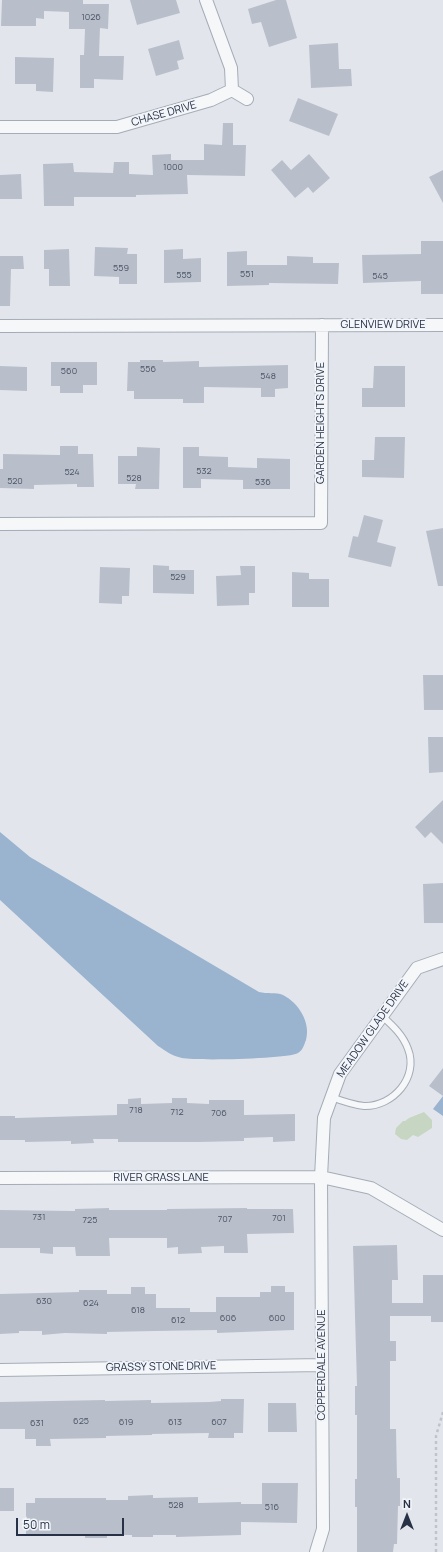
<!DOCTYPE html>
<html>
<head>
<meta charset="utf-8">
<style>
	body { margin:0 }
	#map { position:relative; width:443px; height:1552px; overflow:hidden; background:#e2e6ec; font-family:Manrope,sans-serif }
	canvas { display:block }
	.north { position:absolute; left:387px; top:1496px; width:40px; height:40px; -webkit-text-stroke:3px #f2f5f9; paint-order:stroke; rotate:0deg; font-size:11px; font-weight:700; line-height:16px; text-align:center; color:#283246 }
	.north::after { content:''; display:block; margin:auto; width:14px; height:18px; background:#283246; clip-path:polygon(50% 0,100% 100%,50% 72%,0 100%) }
	.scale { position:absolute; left:16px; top:1518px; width:108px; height:18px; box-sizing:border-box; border:2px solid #283246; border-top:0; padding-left:5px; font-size:12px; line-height:14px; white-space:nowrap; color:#283246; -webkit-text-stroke:3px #f2f5f9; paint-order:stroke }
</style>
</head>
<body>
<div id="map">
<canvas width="443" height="1552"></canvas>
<div class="north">N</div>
<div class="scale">50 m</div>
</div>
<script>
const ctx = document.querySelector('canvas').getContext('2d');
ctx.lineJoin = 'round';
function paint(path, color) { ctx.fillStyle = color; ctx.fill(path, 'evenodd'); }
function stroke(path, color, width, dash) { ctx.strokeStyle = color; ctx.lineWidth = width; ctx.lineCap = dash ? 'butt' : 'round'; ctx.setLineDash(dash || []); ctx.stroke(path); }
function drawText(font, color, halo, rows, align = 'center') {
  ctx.font = font + ' Manrope,sans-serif'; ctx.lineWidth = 3.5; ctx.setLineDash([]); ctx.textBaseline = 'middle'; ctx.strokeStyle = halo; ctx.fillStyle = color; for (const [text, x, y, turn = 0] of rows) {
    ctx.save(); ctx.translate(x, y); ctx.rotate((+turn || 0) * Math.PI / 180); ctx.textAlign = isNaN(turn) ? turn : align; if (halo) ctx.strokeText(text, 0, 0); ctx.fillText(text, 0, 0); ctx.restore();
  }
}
paint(new Path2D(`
	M424,1112L432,1120V1128L418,1137L413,1135L407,1140L401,1139L395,1134L396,1128L403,1121H405L409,1118Z`), '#c7d6c2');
paint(new Path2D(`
	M0,832L30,857L259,992C267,994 276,992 283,995C299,1003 311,1023 306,1040C304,1045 303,1050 298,1053C288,1059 196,1061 182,1058C172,1056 166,1051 158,1046L0,900Z
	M443,1096V1116L433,1109Z`), '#9ab3cf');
paint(new Path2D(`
	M2,0H83V4H109L108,29L100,28L99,56H124L123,80L94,79V88H80V55H84L85,29H69V12L44,11V19L36,18V26H1Z
	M130,0H176L180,13L137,25Z
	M276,0H286L297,38L269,47L261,22L252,24L248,9Z
	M179,40L184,59L177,61L179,69L156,76L148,49Z
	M338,43L339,69H351L352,86L311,88L309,45Z
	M15,57L54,58L53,92L36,91V84H15Z
	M298,98L338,114L329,136L289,121Z
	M223,123H233V145H246L245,176L187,175L188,194L136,195V197H74V206H44L43,164L73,163L74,172L113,173L114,162H129V174L153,175L152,155L171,154V160H204V144L222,145Z
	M309,154L330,178L313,193L308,187L295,198L271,170L282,160L291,170Z
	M443,170V203L429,177Z
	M21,174L22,199H0V175Z
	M421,241H443V294H421V281L363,283L362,255L421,254Z
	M95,247L128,248L127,254H137V284H119V277L94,276Z
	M69,249L70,286H49V269H44V250Z
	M183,249V259L201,258V282L164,283V250Z
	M247,251V265H287V256L313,257V263H339L338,284L269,283V285L227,286V252Z
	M0,256H23L24,269H11L10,306H0Z
	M140,360H163V362L199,361V367L288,365V388L275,389V397H261V388L204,387V403H183V399H134V391H127L128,362H140Z
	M51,362H97V385H83V393H60V386H51Z
	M0,366L27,367V391L0,390Z
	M374,366H405V407H362V388H373Z
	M375,437H405L404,478L362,477V460H374Z
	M60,446H78V454H93L94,487H77V484L34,485V489L0,488V469H3V454L60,455Z
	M137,447L160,448L159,489H135L136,484H118V456H137Z
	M183,447H199V456L228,457V467L257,468V458L290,459V489H243V480L201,479V488H183Z
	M364,515L383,520L377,542L396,547L391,567L348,557L353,536L358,537Z
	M443,528V586H438L426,531Z
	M153,565L169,566V570H194V594L153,593Z
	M240,566H255V593H249V605L217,606L216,576L241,575Z
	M100,567L130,568L129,596H122V604L99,603Z
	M292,572L309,573V579H329V607H292Z
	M423,675H443V710H424Z
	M428,737H443V772L429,773Z
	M443,800V844L431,832L425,838L415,827Z
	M443,883V923H424L423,884Z
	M443,1068V1096L429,1086Z
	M141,1098V1104L172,1103V1098H187V1103L209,1104V1100H244V1115L295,1114V1141L273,1142V1137L244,1138V1141L198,1142H118V1139H93L94,1143L71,1144V1141L25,1142V1140H0V1116H15V1118L117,1115V1104H128V1099Z
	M109,1208V1210H167V1209L247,1208V1209H293L294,1233L247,1234L248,1253H224V1246L201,1247L202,1253L178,1254V1247L167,1248V1238H109L110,1256H76L75,1247H53V1254L40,1253V1248H0V1210L75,1211V1209Z
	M397,1245L398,1280H392V1303H423V1275H443V1322H431V1316H390V1341H396V1361H390V1429H396L397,1478H400V1506H398L397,1544H394L393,1552H357V1507H355V1479H357V1415H355V1386H357L353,1246Z
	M271,1286H285V1292H294V1330L217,1333V1330L156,1331L107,1332V1334L65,1333L42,1335V1331H19V1333L0,1334V1294L79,1292V1290H107V1294H131V1287H145V1294H156V1308H190V1312H216V1297H260V1292H271Z
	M221,1399H244L243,1433H234V1438H208L209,1433L152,1434V1435L106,1436V1438L50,1439L51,1446H36V1439H25V1429H0V1402L105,1400V1401L151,1400V1403L209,1402L221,1401Z
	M268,1403H296L297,1432H268Z
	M262,1483H298L297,1523L241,1522V1535L176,1537V1535H153V1537H132V1535H107V1538H85V1535L26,1536V1503H35V1498H106V1500H128V1496L153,1495V1498L198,1497V1503L241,1502V1504H262Z
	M0,1488H14V1511H0Z`), '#b9bfca');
const service = new Path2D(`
	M331,1097C342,1101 353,1105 364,1106C393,1107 419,1077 408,1049C403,1035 393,1026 382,1016`);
const minor = new Path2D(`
	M232,90L247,99
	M0,127H117L211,100L232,90L231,68L206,0
	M0,326L443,325
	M0,524L321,523L322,325
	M0,1178L321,1177L371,1188L443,1230
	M0,1370L322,1365
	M316,1552L323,1529L321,1177L324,1118L340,1074L417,968L443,959`);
stroke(service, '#a6acb7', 8);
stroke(minor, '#a6acb7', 14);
stroke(new Path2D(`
	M436,1552V1436L443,1412`), '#c0c4ca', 2.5, [3, 3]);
stroke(service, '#f5f7f9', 6);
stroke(minor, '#f5f7f9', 12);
drawText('9px', '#4c5567', null, [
	["1026",91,17],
	["1000",173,167],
	["559",121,268],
	["551",247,274],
	["555",184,275],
	["545",380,276],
	["556",148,369],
	["560",69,371],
	["548",268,376],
	["532",204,471],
	["524",72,472],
	["528",134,478],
	["520",15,481],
	["536",263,482],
	["529",178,577],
	["718",136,1110],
	["712",177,1112],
	["706",219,1113],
	["731",39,1217],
	["701",279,1218],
	["707",225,1219],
	["725",90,1220],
	["630",44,1301],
	["624",91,1303],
	["618",138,1310],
	["606",228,1318],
	["600",277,1318],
	["612",178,1320],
	["625",81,1421],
	["619",126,1422],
	["613",175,1422],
	["607",219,1422],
	["631",37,1423],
	["528",176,1505],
	["516",272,1507]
]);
drawText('11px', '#283246', '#f2f5f9', [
	["CHASE DRIVE",164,114,-16],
	["GLENVIEW DRIVE",383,325],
	["GARDEN HEIGHTS DRIVE",321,423,-90],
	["MEADOW GLADE DRIVE",373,1029,-55],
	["RIVER GRASS LANE",161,1178],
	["COPPERDALE AVENUE",322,1365,-90],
	["GRASSY STONE DRIVE",161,1367,-1]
]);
</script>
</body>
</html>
